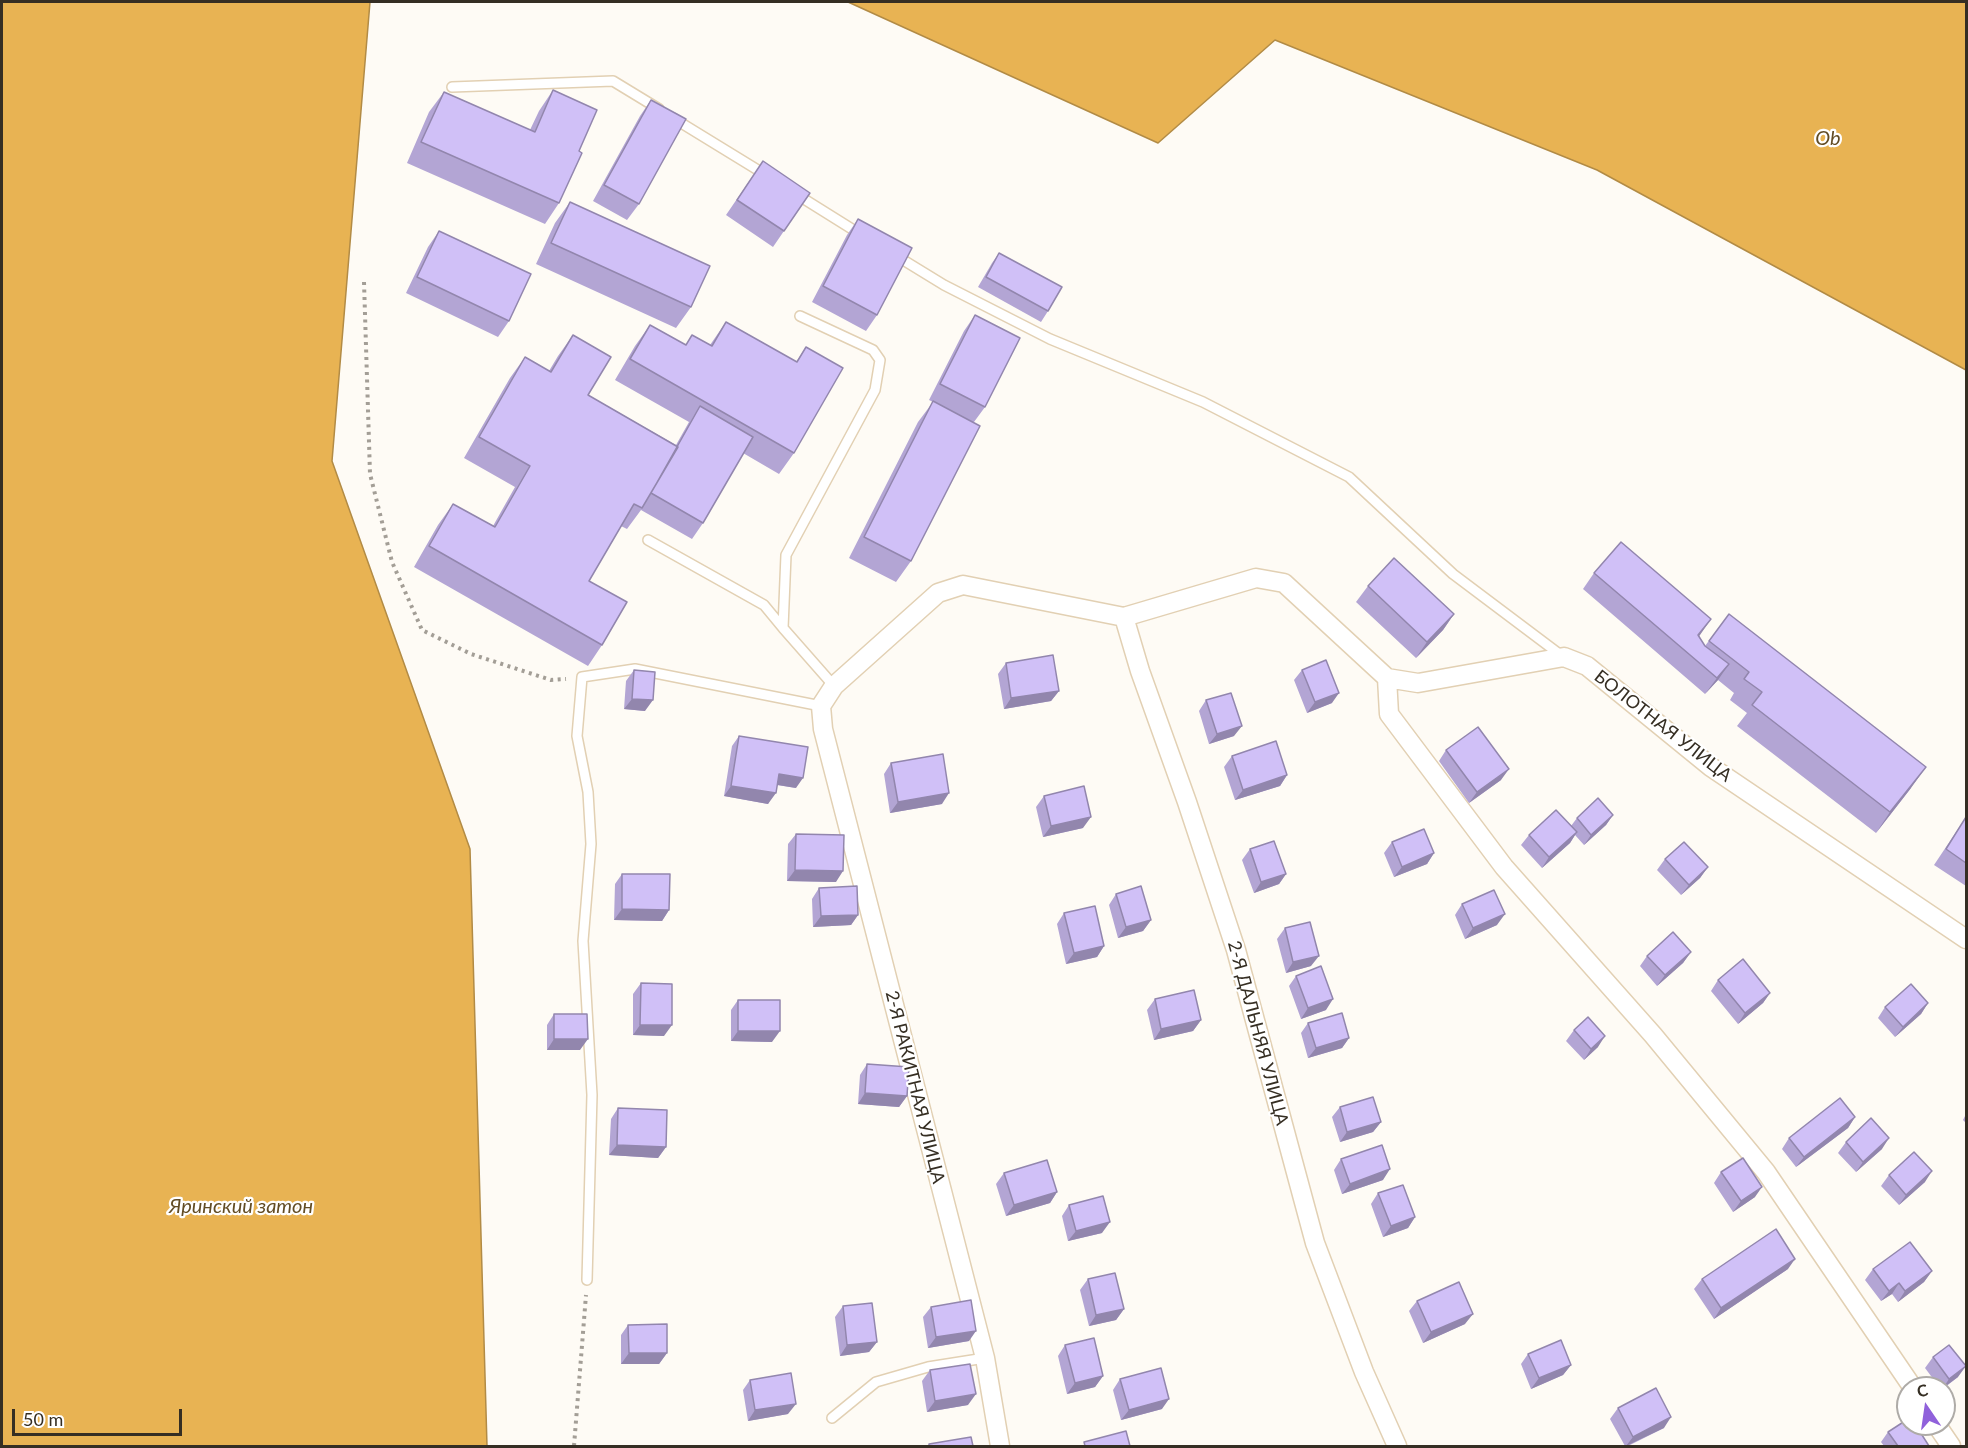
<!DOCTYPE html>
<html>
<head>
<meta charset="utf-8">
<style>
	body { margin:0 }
	#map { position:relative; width:1968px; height:1448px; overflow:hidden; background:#fefbf5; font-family:Lato,sans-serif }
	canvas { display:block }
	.frame { position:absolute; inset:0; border:3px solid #352e23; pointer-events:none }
	.north { position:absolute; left:1896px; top:1376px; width:60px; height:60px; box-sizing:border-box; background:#fff; border:2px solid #aeaba7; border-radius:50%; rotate:347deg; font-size:16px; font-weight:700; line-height:24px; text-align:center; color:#352e23 }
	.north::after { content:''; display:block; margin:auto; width:21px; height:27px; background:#9061db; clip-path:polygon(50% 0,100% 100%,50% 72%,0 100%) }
	.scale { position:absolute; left:12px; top:1409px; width:170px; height:27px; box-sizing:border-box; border:3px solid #352e23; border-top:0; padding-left:8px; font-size:18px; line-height:21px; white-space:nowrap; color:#352e23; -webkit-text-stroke:4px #fff; paint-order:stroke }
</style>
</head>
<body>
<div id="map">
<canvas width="1968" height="1448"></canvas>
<div class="frame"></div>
<div class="north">С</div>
<div class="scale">50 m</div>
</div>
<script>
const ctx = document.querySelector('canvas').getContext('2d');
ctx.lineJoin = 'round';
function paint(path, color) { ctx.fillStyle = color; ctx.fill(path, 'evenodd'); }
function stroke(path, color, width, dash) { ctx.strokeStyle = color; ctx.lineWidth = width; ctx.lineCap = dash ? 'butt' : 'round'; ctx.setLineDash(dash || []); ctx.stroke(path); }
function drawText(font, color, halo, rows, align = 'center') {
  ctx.font = font + ' Lato,sans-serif'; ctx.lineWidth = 4.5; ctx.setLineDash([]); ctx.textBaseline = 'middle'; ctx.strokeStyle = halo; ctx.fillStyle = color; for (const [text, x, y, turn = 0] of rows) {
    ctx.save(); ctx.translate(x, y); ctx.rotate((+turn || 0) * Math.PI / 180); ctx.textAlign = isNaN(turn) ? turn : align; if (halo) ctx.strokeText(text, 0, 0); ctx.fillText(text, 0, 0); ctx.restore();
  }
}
const water = new Path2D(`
	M2,2H370L332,461L470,849L487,1446H2Z
	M848,2H1966V370L1597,170L1275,40L1158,143Z`);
paint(water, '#e8b353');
stroke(water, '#b28b45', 1.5);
const service = new Path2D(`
	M452,87L613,81L659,109
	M673,118L766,175
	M796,194L860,234
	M895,255L944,285L1050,339L1203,402L1349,477L1453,574L1562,656
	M800,316L873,350L880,360L875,390L786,555L783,628L834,686
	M648,540L764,605L783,628
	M587,1280L592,1095L583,941L591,844L588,792L577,736L582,677L635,669L821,706
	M832,1418L876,1382L928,1367L985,1358`);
const minor = new Path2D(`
	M1124,617L1140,671L1187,802L1236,950L1315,1243L1364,1372L1397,1446
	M1387,678L1389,714L1504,867L1653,1035L1766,1172L1913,1388
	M1936,1424L1951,1446
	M1000,1446L985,1358L823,729L821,706L834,686L938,593L963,585L1124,617L1256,578L1284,583L1387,678L1418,683L1564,657L1587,666L1711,767L1966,939`);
stroke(service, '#e2d0b3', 12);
stroke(minor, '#e2d0b3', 21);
stroke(new Path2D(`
	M364,282L370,474L392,562L422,630L471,654L551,680L566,679
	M574,1446L586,1295`), '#a39e96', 4, [3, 4.5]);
stroke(service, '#fff', 9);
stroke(minor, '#fff', 18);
paint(new Path2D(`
	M553,90L579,151L559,203L545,224L407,163L429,112L444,92L530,130L539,111Z
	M651,100L639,204L627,220L593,201L640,116Z
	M752,177L810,193L773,247L726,215Z
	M570,202L691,307L676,328L536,264L555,223Z
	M858,219L877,315L866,331L812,302L847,235Z
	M439,231L509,321L498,337L406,293L428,247Z
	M999,253L1048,311L1041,322L978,287L992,263Z
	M975,315L985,407L974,422L911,561L896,582L849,558L918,422L933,402L929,400L964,331Z
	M726,322L796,362L806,347L794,453L779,474L743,453L703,523L692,539L641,510L627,529L621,526L589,581L602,645L588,666L414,567L438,525L453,504L493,526L515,487L464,458L510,378L525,357L549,371L558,356L573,335L588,395L676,445L689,422L615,380L635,346L650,325L686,345L692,335L710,345Z
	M1594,573L1699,636L1705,646L1729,614L1911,788L1876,833L1737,726L1747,713L1730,700L1734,693L1718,680L1705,694L1583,589Z
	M1368,586L1454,614L1443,630L1416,658L1356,602Z
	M1006,663L1059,691L1051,701L1004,709L998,674Z
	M634,670L645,711L624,709L626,681Z
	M1302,670L1332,703L1307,713L1294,680Z
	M1206,700L1234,736L1209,744L1199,711Z
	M739,736L796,788L777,785L768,804L724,796L732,746Z
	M1446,750L1501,780L1469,803L1439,761Z
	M1232,756L1287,775L1280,786L1235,800L1224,767Z
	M891,763L942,804L890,813L884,774Z
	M1044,796L1083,828L1043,837L1036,807Z
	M1613,815L1606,825L1584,845L1575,835L1570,843L1542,868L1521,845L1529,835L1571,826L1577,818Z
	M1966,817V886L1934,865Z
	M796,834L836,882L787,881L788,844Z
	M1392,842L1434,853L1427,864L1394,877L1384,853Z
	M1250,849L1286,874L1279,884L1254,893L1242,860Z
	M1665,859L1708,867L1700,878L1681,895L1657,870Z
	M622,874L669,910L662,921L614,920L615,884Z
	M819,888L858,915L851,925L813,927L812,899Z
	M1116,894L1151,920L1143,931L1118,938L1109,905Z
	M1462,904L1497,925L1465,939L1455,915Z
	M1064,913L1104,946L1097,957L1066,964L1057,924Z
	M1285,928L1311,966L1286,973L1277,939Z
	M1691,952L1683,963L1657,986L1640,966L1647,956Z
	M1296,976L1326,1010L1301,1019L1289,986Z
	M1718,980L1770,993L1763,1003L1738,1024L1711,991Z
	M641,983L664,1036L633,1035V994Z
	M1155,999L1201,1020L1193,1031L1154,1040L1147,1010Z
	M738,1000L772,1042L731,1041V1010Z
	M1928,1003L1921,1014L1895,1037L1878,1018L1885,1007Z
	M554,1014L580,1050H547V1025Z
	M1308,1023L1349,1038L1342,1048L1308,1058L1301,1033Z
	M1574,1030L1598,1047L1584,1060L1566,1041Z
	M867,1064L907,1096L899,1107L858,1104L860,1075Z
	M1340,1107L1381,1122L1373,1132L1340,1142L1332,1117Z
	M618,1108L666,1147L658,1158L609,1155L611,1119Z
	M1966,1114V1123L1963,1120Z
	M1855,1117L1848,1128L1796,1167L1782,1149L1789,1138Z
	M1846,1142L1882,1149L1856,1172L1838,1153Z
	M1341,1159L1383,1180L1342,1194L1334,1170Z
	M1721,1172L1755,1197L1733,1212L1714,1183Z
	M1004,1173L1057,1192L1050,1203L1006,1216L996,1184Z
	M1889,1175L1925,1182L1899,1205L1881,1186Z
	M1378,1193L1415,1217L1408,1228L1383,1237L1371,1204Z
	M1069,1205L1102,1233L1068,1241L1062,1216Z
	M1788,1269L1714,1319L1694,1289L1702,1279Z
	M1873,1269L1932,1271L1924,1282L1898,1302L1892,1294L1881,1301L1865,1280Z
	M1088,1279L1124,1309L1116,1320L1089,1326L1080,1290Z
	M1417,1301L1465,1324L1423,1343L1409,1311Z
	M843,1306L877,1342L869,1352L840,1356L835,1317Z
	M931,1307L969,1341L928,1348L923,1317Z
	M628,1325L667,1353L659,1364H621V1335Z
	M1065,1345L1103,1376L1095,1387L1067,1394L1058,1356Z
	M1528,1354L1571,1365L1563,1375L1531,1389L1521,1364Z
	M1933,1357L1958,1377L1944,1388H1940L1925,1368Z
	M930,1370L968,1405L927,1412L922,1381Z
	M1120,1379L1162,1409L1121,1420L1113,1390Z
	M750,1380L788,1414L748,1421L743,1390Z
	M1618,1408L1664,1428L1628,1446H1625L1610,1419Z
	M1888,1432L1929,1446H1884L1881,1442Z`), '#b3a5d4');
paint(new Path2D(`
	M1454,614L1443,630L1416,658L1427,642Z
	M1711,619L1700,635L1687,650L1698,635Z
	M1729,664L1718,680L1705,694L1717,678Z
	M1059,691L1051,701L1004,709L1011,698Z
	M1339,693L1332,703L1307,713L1315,702Z
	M632,699L653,700L645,711L624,709Z
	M1242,726L1234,736L1209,744L1217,734Z
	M1926,767L1911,788L1876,833L1890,812Z
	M1509,769L1501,780L1469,803L1477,792Z
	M779,774L803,778L796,788L772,784Z
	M1287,775L1280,786L1235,800L1243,790Z
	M731,786L776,793L768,804L724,796Z
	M949,793L942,804L890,813L898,802Z
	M1613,815L1606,825L1584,845L1591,835Z
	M1091,817L1083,828L1043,837L1051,826Z
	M1577,832L1570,843L1542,868L1549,857Z
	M1434,853L1427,864L1394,877L1402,867Z
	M1708,867L1700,878L1681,895L1689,885Z
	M795,870L843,871L836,882L787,881Z
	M1286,874L1279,884L1254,893L1261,882Z
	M622,909L669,910L662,921L614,920Z
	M1505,914L1497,925L1465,939L1473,928Z
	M858,915L851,925L813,927L821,916Z
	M1151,920L1143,931L1118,938L1126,927Z
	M1104,946L1097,957L1066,964L1074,953Z
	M1691,952L1683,963L1657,986L1665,975Z
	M1319,956L1311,966L1286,973L1293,962Z
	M1770,993L1763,1003L1738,1024L1745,1013Z
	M1333,999L1326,1010L1301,1019L1308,1008Z
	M1928,1003L1921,1014L1895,1037L1903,1027Z
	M1201,1020L1193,1031L1154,1040L1161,1029Z
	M640,1025H672L664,1036L633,1035Z
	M738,1031H780L772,1042L731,1041Z
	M1605,1036L1598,1047L1584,1060L1591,1049Z
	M1349,1038L1342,1048L1308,1058L1316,1048Z
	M554,1039H588L580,1050H547Z
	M865,1093L907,1096L899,1107L858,1104Z
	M1855,1117L1848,1128L1796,1167L1804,1157Z
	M1381,1122L1373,1132L1340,1142L1347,1132Z
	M1889,1138L1882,1149L1856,1172L1863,1162Z
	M617,1145L666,1147L658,1158L609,1155Z
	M1390,1169L1383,1180L1342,1194L1350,1184Z
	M1932,1171L1925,1182L1899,1205L1906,1195Z
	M1762,1187L1755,1197L1733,1212L1741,1201Z
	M1057,1192L1050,1203L1006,1216L1014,1205Z
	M1415,1217L1408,1228L1383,1237L1391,1226Z
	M1110,1222L1102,1233L1068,1241L1076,1231Z
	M1795,1259L1788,1269L1714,1319L1721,1308Z
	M1932,1271L1924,1282L1898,1302L1905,1291Z
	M1899,1283L1892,1294L1881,1301L1889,1291Z
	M1124,1309L1116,1320L1089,1326L1096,1315Z
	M1473,1314L1465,1324L1423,1343L1431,1332Z
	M976,1331L969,1341L928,1348L936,1337Z
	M877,1342L869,1352L840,1356L847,1345Z
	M629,1353H667L659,1364H621Z
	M1571,1365L1563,1375L1531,1389L1539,1378Z
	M1966,1366L1958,1377L1943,1388L1949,1379Z
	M1103,1376L1095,1387L1067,1394L1075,1383Z
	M976,1394L968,1405L927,1412L935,1401Z
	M1169,1399L1162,1409L1121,1420L1129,1410Z
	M796,1404L788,1414L748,1421L755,1410Z
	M1671,1417L1664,1428L1626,1446L1633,1437Z`), '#9286ad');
const building = new Path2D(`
	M553,90L597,110L579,151L582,153L559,203L421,142L444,92L535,132Z
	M651,100L686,119L639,204L604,185Z
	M763,161L810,193L784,231L737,200Z
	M570,202L710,266L691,307L551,243Z
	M858,219L912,248L877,315L823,286Z
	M439,231L531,274L509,321L417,277Z
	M999,253L1062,287L1048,311L986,277Z
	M975,315L1020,338L985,407L940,384Z
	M726,322L797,362L806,347L843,368L794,453L630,359L650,325L686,345L692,335L712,346Z
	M573,335L611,357L588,395L678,447L642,508L634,504L589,581L627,602L602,645L429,546L453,504L495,527L530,466L479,437L525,357L551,372Z
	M933,401L980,426L911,561L864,537Z
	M700,406L753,437L703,523L651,493Z
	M1621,542L1711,619L1698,635L1705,646L1729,664L1717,678L1594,573Z
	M1394,558L1454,614L1427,642L1368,586Z
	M1729,614L1926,767L1890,812L1752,705L1762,692L1744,679L1749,672L1709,641Z
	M1053,655L1059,691L1011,698L1006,663Z
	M1326,660L1339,693L1315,702L1302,670Z
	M634,670L655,672L653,700L632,699Z
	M1231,693L1242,726L1217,734L1206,700Z
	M1478,727L1509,769L1477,792L1446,750Z
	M739,736L808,747L803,778L779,774L776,793L731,786Z
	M1276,741L1287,775L1243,790L1232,756Z
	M943,754L949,793L898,802L891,763Z
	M1084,786L1091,817L1051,826L1044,796Z
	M1598,798L1613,815L1591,835L1577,818Z
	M1556,810L1577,832L1549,857L1529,835Z
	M1966,817V863L1946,849Z
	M1424,829L1434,853L1402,867L1392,842Z
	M796,834L844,835L843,871L795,870Z
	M1274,841L1286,874L1261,882L1250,849Z
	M1684,842L1708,867L1689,885L1665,859Z
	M622,874H670L669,910L622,909Z
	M857,886L858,915L821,916L819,888Z
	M1141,886L1151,920L1126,927L1116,894Z
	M1494,890L1505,914L1473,928L1462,904Z
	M1095,906L1104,946L1074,953L1064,913Z
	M1310,922L1319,956L1293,962L1285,928Z
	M1673,932L1691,952L1665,975L1647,956Z
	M1743,959L1770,993L1745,1013L1718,980Z
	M1321,966L1333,999L1308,1008L1296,976Z
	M641,983L672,984V1025H640Z
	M1911,984L1928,1003L1903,1027L1885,1007Z
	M1194,990L1201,1020L1161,1029L1155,999Z
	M738,1000H780V1031H738Z
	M1342,1013L1349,1038L1316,1048L1308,1023Z
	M554,1014H587L588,1039H554Z
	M1588,1017L1605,1036L1591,1049L1574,1030Z
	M867,1064L909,1067L907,1096L865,1093Z
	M1373,1097L1381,1122L1347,1132L1340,1107Z
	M1840,1098L1855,1117L1804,1157L1789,1138Z
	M618,1108L667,1110L666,1147L617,1145Z
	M1871,1118L1889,1138L1863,1162L1846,1142Z
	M1382,1145L1390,1169L1350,1184L1341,1159Z
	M1914,1152L1932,1171L1906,1195L1889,1175Z
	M1743,1158L1762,1187L1741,1201L1721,1172Z
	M1047,1160L1057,1192L1014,1205L1004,1173Z
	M1403,1185L1415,1217L1391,1226L1378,1193Z
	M1103,1196L1110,1222L1076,1231L1069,1205Z
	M1776,1229L1795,1259L1721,1308L1702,1279Z
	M1910,1242L1932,1271L1905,1291L1899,1283L1889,1291L1873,1269Z
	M1115,1273L1124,1309L1096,1315L1088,1279Z
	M1459,1282L1473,1314L1431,1332L1417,1301Z
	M971,1300L976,1331L936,1337L931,1307Z
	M872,1303L877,1342L847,1345L843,1306Z
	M667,1324V1353H629L628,1325Z
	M1094,1338L1103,1376L1075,1383L1065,1345Z
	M1561,1340L1571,1365L1539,1378L1528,1354Z
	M1949,1345L1966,1366L1949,1379L1933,1357Z
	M970,1364L976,1394L935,1401L930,1370Z
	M1161,1368L1169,1399L1129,1410L1120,1379Z
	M791,1373L796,1404L755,1410L750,1380Z
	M1656,1388L1671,1417L1633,1437L1618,1408Z
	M1908,1419V1424H1915L1929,1446H1898L1888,1432Z
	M1126,1431L1130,1446H1085L1084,1442Z
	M971,1437L973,1446H929V1444Z`);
paint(building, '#d0c0f7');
stroke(building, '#9286ad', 1.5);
drawText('18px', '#352e23', '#fff', [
	["БОЛОТНАЯ УЛИЦА",1663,726,38],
	["2-Я ДАЛЬНЯЯ УЛИЦА",1258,1033,75],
	["2-Я РАКИТНАЯ УЛИЦА",915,1087,76]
]);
drawText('italic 20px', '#624c24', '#fff', [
	["Ob",1828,139],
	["Яринский затон",241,1207]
]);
</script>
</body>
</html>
